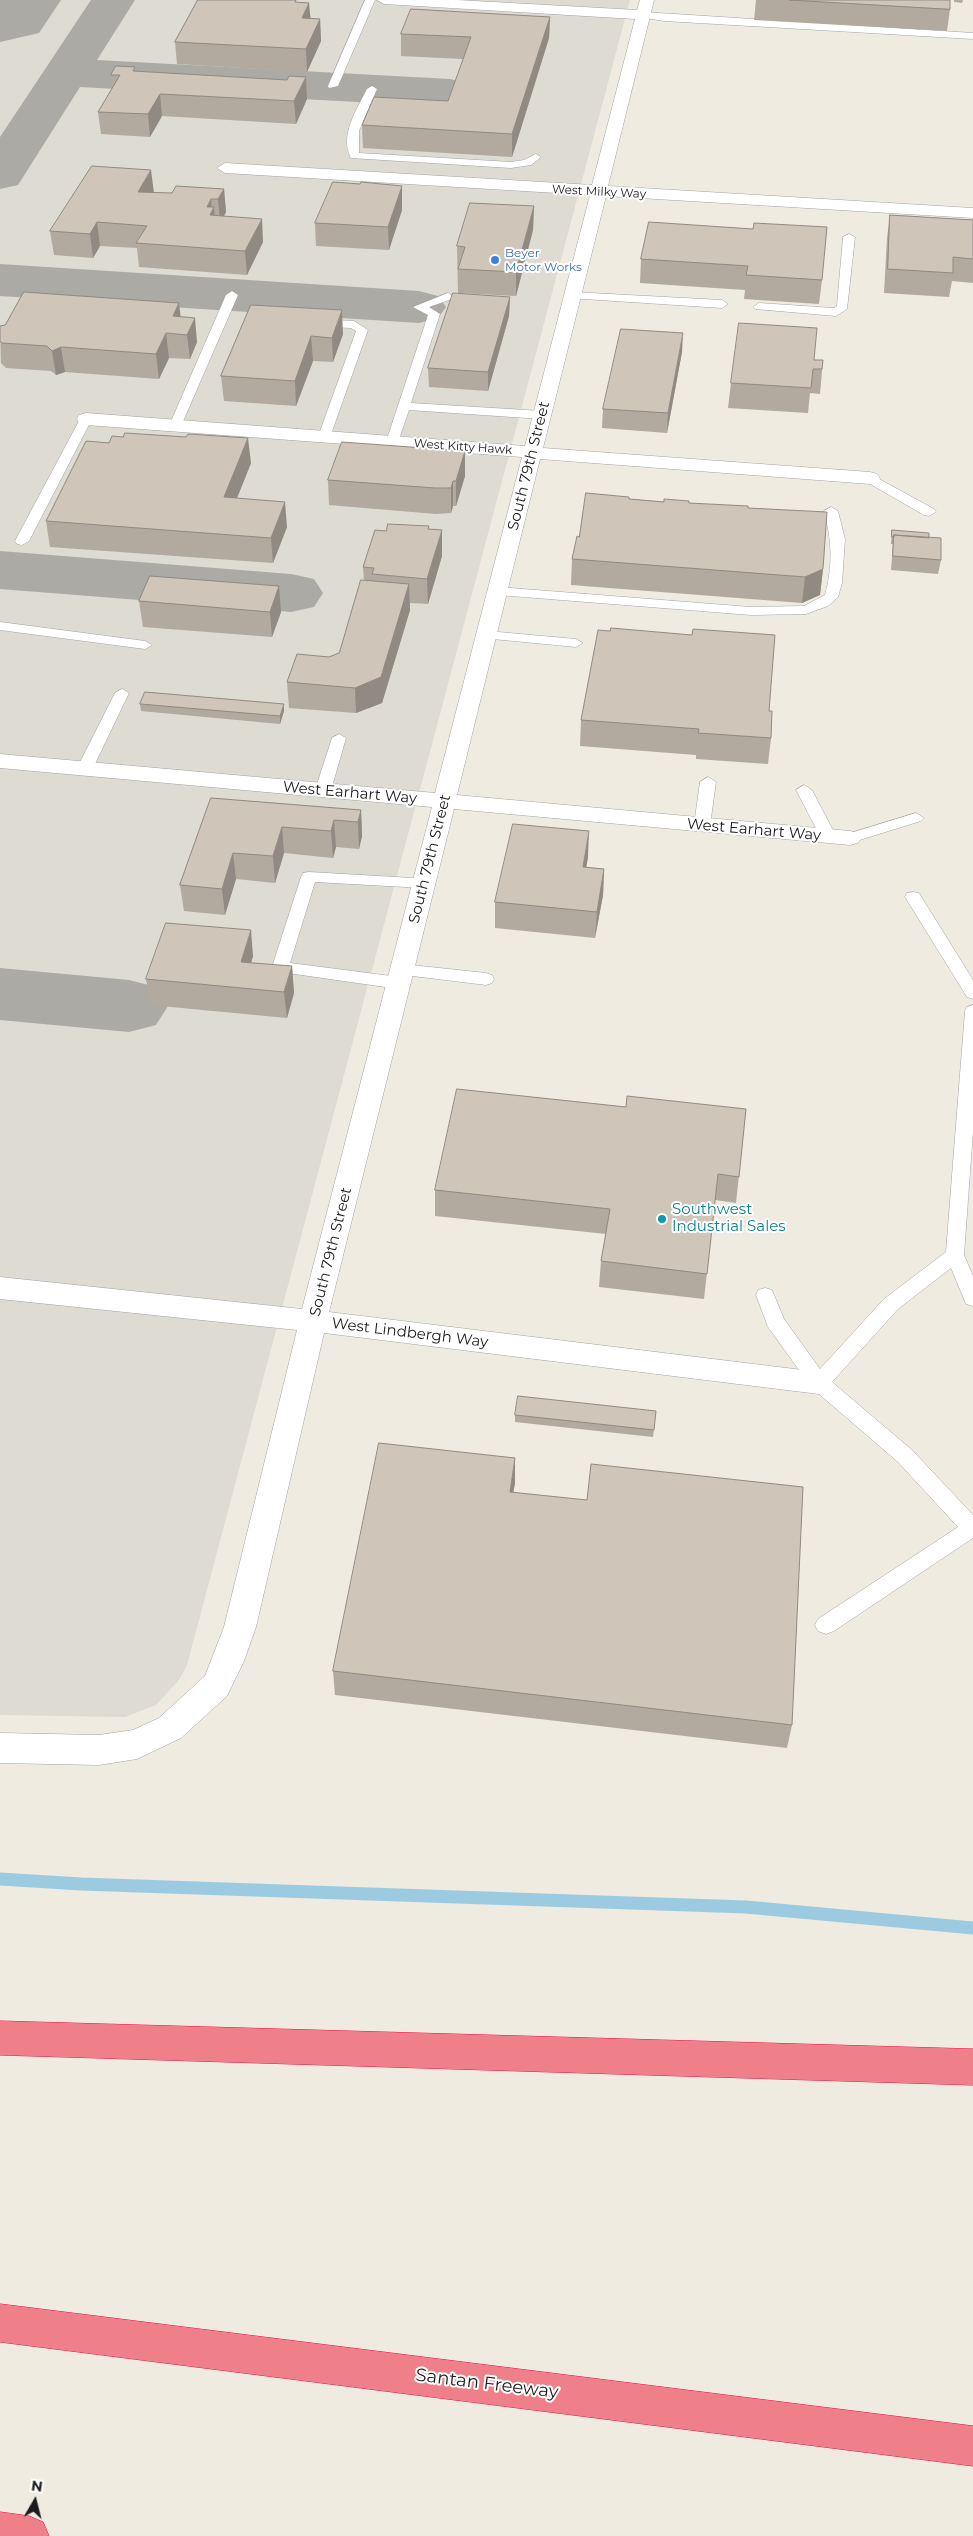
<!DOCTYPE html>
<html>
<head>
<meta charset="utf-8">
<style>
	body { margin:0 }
	#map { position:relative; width:973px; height:2536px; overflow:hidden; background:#efebe0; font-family:Montserrat,sans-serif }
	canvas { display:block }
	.north { position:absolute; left:10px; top:2476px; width:50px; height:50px; -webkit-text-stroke:4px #fff; paint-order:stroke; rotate:8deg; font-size:14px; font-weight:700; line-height:20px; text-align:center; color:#1c1c1c }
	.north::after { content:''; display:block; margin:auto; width:18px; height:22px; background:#1c1c1c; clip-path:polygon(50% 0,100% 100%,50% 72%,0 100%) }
</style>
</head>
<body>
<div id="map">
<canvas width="973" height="2536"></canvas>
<div class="north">N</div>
</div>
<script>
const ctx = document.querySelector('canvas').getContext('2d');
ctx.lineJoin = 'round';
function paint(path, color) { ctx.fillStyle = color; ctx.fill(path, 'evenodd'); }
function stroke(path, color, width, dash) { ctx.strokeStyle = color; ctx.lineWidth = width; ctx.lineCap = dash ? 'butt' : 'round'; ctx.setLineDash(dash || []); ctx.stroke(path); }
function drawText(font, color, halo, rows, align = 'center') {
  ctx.font = font + ' Montserrat,sans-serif'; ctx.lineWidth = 4; ctx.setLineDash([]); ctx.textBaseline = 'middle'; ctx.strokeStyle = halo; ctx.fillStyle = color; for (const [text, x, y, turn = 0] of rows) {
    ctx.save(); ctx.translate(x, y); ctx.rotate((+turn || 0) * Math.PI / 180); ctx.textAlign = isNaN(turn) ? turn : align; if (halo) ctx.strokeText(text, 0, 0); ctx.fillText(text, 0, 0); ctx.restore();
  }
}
paint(new Path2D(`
	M0,0H630L187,1665L179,1680L156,1705L125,1717L0,1715Z`), '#dddbd2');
stroke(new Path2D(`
	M0,1879L81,1884L746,1907L973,1928`), '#9ccbe1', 13);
paint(new Path2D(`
	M91,0H135L97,60L450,79L467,83L474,93L467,103L450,107L80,87L18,185L0,189V137Z
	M0,264L419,291L438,296L446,307L438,318L419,323L0,296Z
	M0,551L291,574L314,579L323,593L314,607L291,612L0,589Z
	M0,968L129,980L156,987L168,1006L156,1025L129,1032L0,1020Z`), '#acaaa5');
paint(new Path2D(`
	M0,0H61L39,33L0,42Z`), '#acaaa5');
const service = new Path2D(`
	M365,0H375L338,86L329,88L328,86Z
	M643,12L973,33V39L664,21L640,17V13Z
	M372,86L377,89L359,131V153L511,162L524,160L536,154L541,157L531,165L511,168L351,158C339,136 357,109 367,89Z
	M849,234L855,237L847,309L836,316L755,309L753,307L759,303L834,308L837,306L843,237Z
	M232,291L238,295L181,426L175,430L171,429L169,426L226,295Z
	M572,292L722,300L728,304L722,308L568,298L566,296Z
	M448,293L454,297L452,299L429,307L440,314L411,403L542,411L548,415L542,419L409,410L398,442L397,445H387L386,442L428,315L413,307Z
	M317,319L354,321L368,330L330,437L324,441L318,437L356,331L351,328L313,326L311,323Z
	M86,415L92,419L29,541L22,545L17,544L15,541L80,419Z
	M870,474L934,509L936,512L929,516L924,515L865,481L863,478Z
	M831,507L838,511L845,539L842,583L838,597L828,606L806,614L751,615L498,595L491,591L498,587L751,607L804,606L825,595C833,566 832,540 824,511Z
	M0,622L145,641L152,645L145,649L0,630Z
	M487,631L576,639L583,643L576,647L482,638L480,635L482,632Z
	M122,689L129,693L93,768L85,773L80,771L77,768L115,693Z
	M339,734L346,738L331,790L328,793H318L315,790L332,738Z
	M708,777L716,782L710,825L702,830L694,825L700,782Z
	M804,785L812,790L836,836L834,839H822L820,836L796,790Z
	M916,813L924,818L921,821L850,843L842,838L844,835Z
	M309,872L430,879L432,883L430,887L424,888L315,882L290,963L399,977L405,979L407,983L405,987L399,989L274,971L272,967L301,877L303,873Z
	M913,892L919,893L973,980V999L967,997L905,897L907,893Z
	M402,964L486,973L492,975L494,979L492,983L486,985L396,974L394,970L396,966Z
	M973,1005V1131L964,1255L973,1276V1306L966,1304L951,1268L898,1309L832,1382L912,1450L973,1515V1538L834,1631L826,1634L818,1631L815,1625L818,1619L958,1527L898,1462L812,1388L768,1327L756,1295L758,1290L765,1288L772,1290L784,1319L820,1369L884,1299L946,1252L965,1011L967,1007Z`);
const minor = new Path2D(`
	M377,0H457L637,10L640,0H654L608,186L973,208V218L606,196L543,448L870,472L877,474L880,478L877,482L870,484L540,459L457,795L850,831L858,833L861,838L858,843L850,845L454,809L329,1312L819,1372L829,1375L833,1383L829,1391L819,1394L324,1333L256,1627L244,1661L227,1696L181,1738L137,1759L99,1765L0,1763V1733L99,1735L133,1730L159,1718L205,1676L224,1627L297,1330L0,1299V1277L302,1309L432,807L0,768V754L435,793L522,457L86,425L79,423L77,419L79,415L86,413L525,446L590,195L225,173L217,168L225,163L592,185L635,19L384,4Z`);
const motorway = new Path2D(`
	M0,2021L973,2049V2085L0,2055Z
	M0,2304L973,2426V2466L0,2342Z
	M0,2512L29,2516L43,2522L49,2536H0Z`);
stroke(service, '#a3a3a3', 1);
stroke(minor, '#a3a3a3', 1);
stroke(motorway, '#e81246', 1);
paint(service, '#fff');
paint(minor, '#fff');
paint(motorway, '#ef7f89');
paint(new Path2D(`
	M198,0H296V2L310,18L320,19L321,41L307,72L177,64L175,42Z
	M756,0H950V9L947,31L754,20Z
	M954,0H963L962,3L954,2Z
	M550,17L549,38L512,157L363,148L362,125L448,101L463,59L401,56V34Z
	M135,67V71L287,80L306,77L307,99L296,124L162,116L150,137L101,134L98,112L112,89L111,75Z
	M360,184L402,210L389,250L316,246L315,223Z
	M224,189L226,212L224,216L263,242L247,275L139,267L137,248L100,246L93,258L54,255L50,231L154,193H172Z
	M534,206L533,230L516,296L458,293L457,246Z
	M890,215L973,220V283L952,281L949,297L884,293L887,238Z
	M649,222L822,280L819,304L744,299L745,290L640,283L641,259Z
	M510,297L509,316L488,391L429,387L428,368Z
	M251,305L343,334L333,362L313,361L296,406L224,401L221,376Z
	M180,317L197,342L190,359L169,358L159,379L65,372L56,375L51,371L6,368L1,363L0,326L5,325Z
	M682,352L667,433L602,428L603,409Z
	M814,360H823L820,394L810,393L808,413L728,408L731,383Z
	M465,451V476L456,506H453L451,513L436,514L329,505L328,480Z
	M251,463L237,498L287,527L273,563L50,547L46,521Z
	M629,499L748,508L823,569L820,595L802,603L571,585L572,559L579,537Z
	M429,529L442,556L428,604L410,603V610L382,703L356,713L289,708L287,682L329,657L339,653L364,580L363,567L386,531Z
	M892,530L929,538L941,560L938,574L891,570L893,544H891Z
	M279,586L281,612L272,637L143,627L139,601Z
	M692,635L769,711L771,738L768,764L696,759V755L580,746L581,720Z
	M140,704H284V711L280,724L141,711Z
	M211,798L361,810L362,836L359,849L336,847L333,858L284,853L275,883L236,879L225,915L184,911L180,885Z
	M588,857L586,867L604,869L603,895L595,938L495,928V902Z
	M253,956L251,963L292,966L294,993L287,1018L150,1005L146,979Z
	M626,1107L746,1109L736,1203L715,1200L704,1299L599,1287L601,1261L606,1234L435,1216V1190Z
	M656,1411L653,1437L515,1422V1415Z
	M515,1483L513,1492L792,1725L787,1748L335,1695L333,1671Z`), '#b2a99f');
paint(new Path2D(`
	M309,3L311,24L302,18Z
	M550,17L549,38L512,157V134Z
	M320,19L321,41L307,72L306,49Z
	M306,77L307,99L296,124L294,101Z
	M160,94L162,116L150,137L148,114Z
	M151,170L154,193L138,192Z
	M402,186V210L389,250L388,227Z
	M224,189L226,212L220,223L218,199Z
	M211,199L212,210L214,207L216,231L207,207Z
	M534,206L533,230L516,296V272Z
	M262,219L263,242L247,275L245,251Z
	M97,222L100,246L93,258L90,234Z
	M510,297L509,316L488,391V372Z
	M179,303L182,328L173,316Z
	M342,310L343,334L333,362L332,338Z
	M195,318L197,342L190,359L187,335Z
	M166,333L169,358L159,379L156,354Z
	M683,333L682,352L667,433L668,413Z
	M311,336L313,361L296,406L295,381Z
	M61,347L65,372L56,375L52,351Z
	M248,438L251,463L227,523L224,497Z
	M465,451V476L456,506V481Z
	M453,481V506L451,513V488Z
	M285,502L287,527L273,563L271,538Z
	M442,530V556L428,604L427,579Z
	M823,569L820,595L802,603L805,577Z
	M409,584L410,610L382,703L356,713L355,688Z
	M279,586L281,612L272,637L270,612Z
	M284,704V711L280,724V716Z
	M361,810L362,836L359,849L358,822Z
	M334,820L336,847L333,858L331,831Z
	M282,827L284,853L275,883L273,856Z
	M589,831L588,857L582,893L583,867Z
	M233,853L236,879L225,915L222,889Z
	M604,869L603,895L595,938L597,912Z
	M251,930L253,956L244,988L241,962Z
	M292,966L294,993L287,1018L284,992Z
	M515,1458V1483L509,1516L510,1492Z`), '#918a82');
const building = new Path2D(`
	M198,0H296L295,2L309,3L302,18L320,19L306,49L175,42Z
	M790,0H950V9Z
	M411,9L550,17L512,134L362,125L374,97L448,101L471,37L401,34Z
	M116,66L135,67L133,71L287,80L289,76L306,77L294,101L160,94L148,114L98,112L120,75H111Z
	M92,166L151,170L138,192L172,193L176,186L224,189L218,199H211L207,207H214L210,215L262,219L245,251L136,243L147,226L97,222L90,234L50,231Z
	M333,182L360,184L361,182L402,186L388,227L315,223Z
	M470,203L534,206L516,272L458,269L465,247L457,246Z
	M890,215L973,220V259L953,257V273L888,269Z
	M649,222L753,229L754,223L827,227L822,280L746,275L748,266L641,259Z
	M24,292L179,303L173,316L195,318L187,335L166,333L156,354L61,347L52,351L47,346L2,343L0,341V326L5,325Z
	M453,293L510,297L488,372L428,368Z
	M251,305L342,310L332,338L311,336L295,381L221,376Z
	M739,323L817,328L814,360H823L822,369H813L811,388L731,383Z
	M621,329L683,333L668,413L603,409Z
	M125,433L186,437L188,434L248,438L224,497L285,502L271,538L46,521L86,441L109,443L112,436L123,437Z
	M342,442L465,451L456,481H453L451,488H435L328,480Z
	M586,493L629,497V499L664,502V499L689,501V503L748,506V508L827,512L823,569L805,577L572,559L577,536L579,537Z
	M388,524L429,526L428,529L442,530L427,579L372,574L374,568L363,567L375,530L386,531Z
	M892,530L929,533V538L894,535V537H892Z
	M894,535L941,538V560L893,556Z
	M150,576L279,586L270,612L139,601Z
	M361,580L409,584L381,677L355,688L287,682L297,654L329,657L339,653Z
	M611,628L692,635L693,629L775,635L769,711H772L771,738L698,733L699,729L581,720L598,630L610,631Z
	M145,692L284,704L280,716L140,704Z
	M211,798L361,810L358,822L334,820L331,831L282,827L273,856L233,853L222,889L180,885Z
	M513,824L589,831L583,867L604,869L597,912L495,902Z
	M166,923L251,930L241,962L292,966L284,992L146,979Z
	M457,1089L626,1107L627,1096L746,1109L739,1177L718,1174L707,1274L601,1261L610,1209L435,1190Z
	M518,1396L656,1411L654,1430L515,1415Z
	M379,1443L515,1458L510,1492L587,1500L591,1464L803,1487L792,1725L333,1671Z`);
paint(building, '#cfc5b9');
stroke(building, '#918a82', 1);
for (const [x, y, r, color] of [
	[495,260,5,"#3f7fe0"],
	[662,1219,5,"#0f9aa8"]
]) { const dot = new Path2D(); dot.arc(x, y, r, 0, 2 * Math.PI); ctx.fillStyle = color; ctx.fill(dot); stroke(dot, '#fff', 2); }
drawText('12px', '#1c1c1c', '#fff', [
	["West Milky Way",599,192,3],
	["West Kitty Hawk",463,447,4]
]);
drawText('12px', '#366cbe', '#fff', [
	["Beyer",505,253],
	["Motor Works",505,267]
], 'left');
drawText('15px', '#1c1c1c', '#fff', [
	["South 79th Street",529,466,-76],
	["West Earhart Way",350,793,5],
	["West Earhart Way",754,830,5],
	["South 79th Street",430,859,-76],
	["South 79th Street",331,1252,-76],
	["West Lindbergh Way",410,1333,7]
]);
drawText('15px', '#0d838f', '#fff', [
	["Southwest",672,1210],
	["Industrial Sales",672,1227]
], 'left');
drawText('18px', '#1c1c1c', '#fff', [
	["Santan Freeway",487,2384,7]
]);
</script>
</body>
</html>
